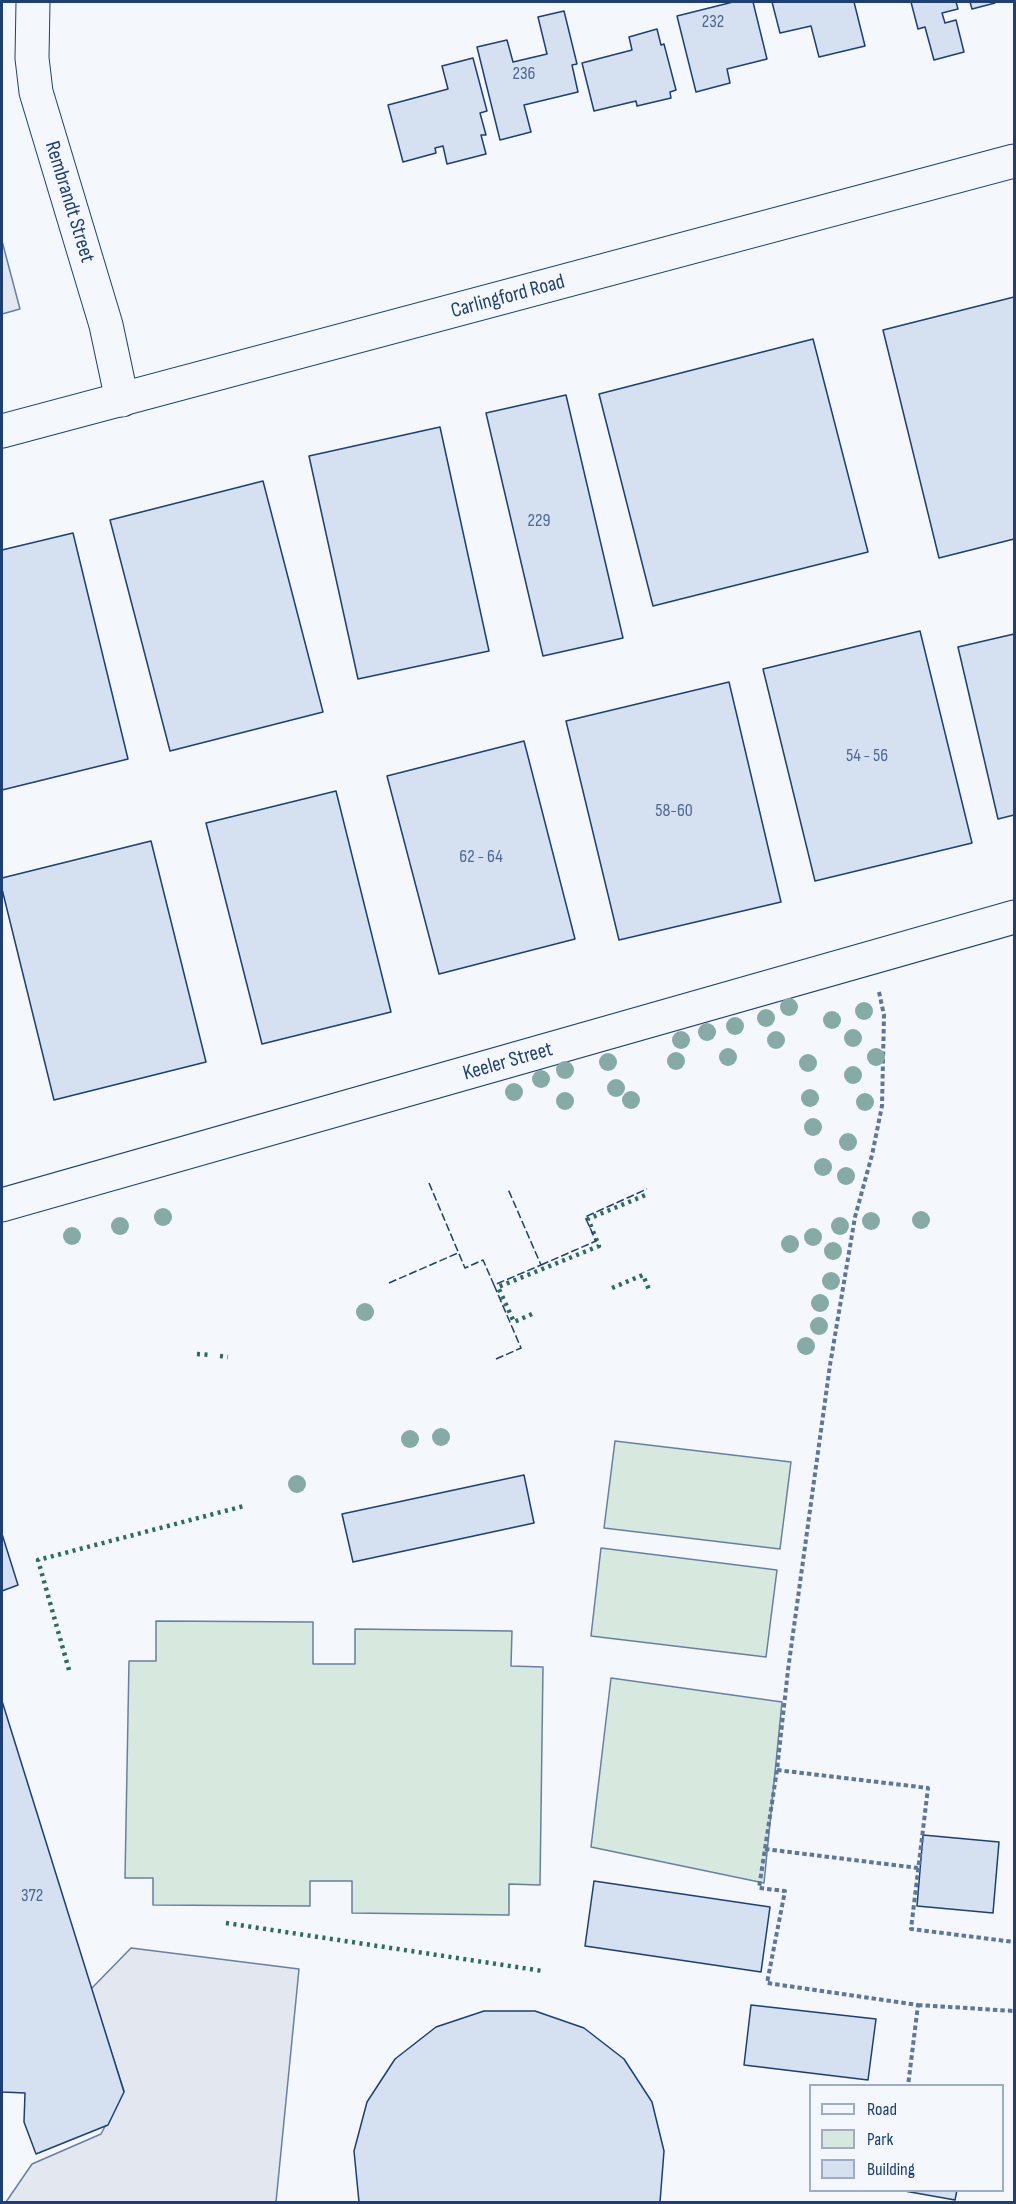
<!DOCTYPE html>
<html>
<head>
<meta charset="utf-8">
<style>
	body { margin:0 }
	#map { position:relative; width:1016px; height:2204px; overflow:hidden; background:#f4f7fb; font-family:"Sofia Sans Condensed",sans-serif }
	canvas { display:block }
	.frame { position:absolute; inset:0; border:3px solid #1d3f73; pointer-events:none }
	.legend { position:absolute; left:809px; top:2084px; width:195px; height:108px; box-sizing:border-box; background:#f4f7fb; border:2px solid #9eadc5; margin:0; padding:8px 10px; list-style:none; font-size:18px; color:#1d3f73 }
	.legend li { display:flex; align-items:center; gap:12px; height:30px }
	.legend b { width:30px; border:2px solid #9eadc5 }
</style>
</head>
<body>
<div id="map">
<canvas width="1016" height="2204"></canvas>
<div class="frame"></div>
<ul class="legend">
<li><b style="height:8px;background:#f4f7fb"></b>Road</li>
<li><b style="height:16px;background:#d7e8df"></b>Park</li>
<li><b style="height:16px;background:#d5e0f0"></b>Building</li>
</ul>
</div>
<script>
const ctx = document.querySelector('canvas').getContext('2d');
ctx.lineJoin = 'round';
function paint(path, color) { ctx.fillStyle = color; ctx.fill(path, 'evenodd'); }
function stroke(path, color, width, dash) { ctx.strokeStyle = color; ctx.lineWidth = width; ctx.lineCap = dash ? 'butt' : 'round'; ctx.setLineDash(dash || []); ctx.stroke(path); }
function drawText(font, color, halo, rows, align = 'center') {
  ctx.font = font + ' "Sofia Sans Condensed",sans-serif'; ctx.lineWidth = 4.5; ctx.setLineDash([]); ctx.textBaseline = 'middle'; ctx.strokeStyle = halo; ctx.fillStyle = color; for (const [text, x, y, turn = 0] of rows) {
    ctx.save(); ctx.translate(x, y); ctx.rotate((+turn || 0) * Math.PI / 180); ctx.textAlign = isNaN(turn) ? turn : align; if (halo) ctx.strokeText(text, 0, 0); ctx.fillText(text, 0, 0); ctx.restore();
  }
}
const green = new Path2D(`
	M615,1441L791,1462L780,1549L604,1528Z
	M601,1548L777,1570L766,1657L591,1636Z
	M156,1621L313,1622V1664H355V1629L512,1631L511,1666L543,1667L540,1885L509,1884V1915L352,1913V1881H310V1906L153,1905V1878H125L129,1661H156Z
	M611,1678L782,1702L764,1883L591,1847Z`);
paint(green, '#d7e8df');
stroke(green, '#687fa3', 1.5);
const parking = new Path2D(`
	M2,241L20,309L2,314Z
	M131,1948L299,1969L276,2202H6L32,2164L101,2134L124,2091L91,1989Z`);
paint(parking, '#e3e8f0');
stroke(parking, '#687fa3', 1.5);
const building = new Path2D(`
	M733,2H753L767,59L727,69L730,83L696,92L677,16Z
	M772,2H854L865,46L819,57L811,26L780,33Z
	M911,2H956L958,9L942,13L945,23L956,20L964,52L934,60L925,27L918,29Z
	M970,2H995V3L972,9Z
	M564,11L577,64L572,65L578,92L524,105L531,132L500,140L477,47L507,40L513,62L547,54L538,17Z
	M657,29L661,45L664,44L676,90L670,92L671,98L637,106L636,101L594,111L582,63L632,50L629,37Z
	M473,58L487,111L480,113L486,135H481L486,154L447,164L443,146L435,148L436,153L403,162L388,105L448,89L442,66Z
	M1014,297V539L939,558L883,330Z
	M813,339L868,552L653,606L599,394Z
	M566,395L623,638L543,656L486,413Z
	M440,427L489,651L358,679L309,456Z
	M263,481L323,712L170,751L110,520Z
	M73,533L128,759L2,790V550Z
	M920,631L972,843L815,881L763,669Z
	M1014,634V815L998,819L958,647Z
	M729,682L781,902L619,940L566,721Z
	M524,741L575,939L439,974L387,776Z
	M336,791L391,1012L262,1044L206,823Z
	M151,841L206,1062L54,1100L2,889V878Z
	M524,1475L534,1523L353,1562L342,1514Z
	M2,1534L18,1585L2,1591Z
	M2,1701L124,2092L108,2125L36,2154L24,2122L25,2093L2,2092Z
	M923,1835L999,1842L993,1913L917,1906Z
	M594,1881L770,1907L761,1972L585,1946Z
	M751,2005L876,2019L868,2080L744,2065Z
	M484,2011H535L584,2028L624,2059L652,2102L664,2151L660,2202H359L354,2151L367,2102L395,2059L436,2027Z
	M899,2190H957L955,2200Z`);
paint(building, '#d5e0f0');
stroke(building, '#1d3f73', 1.5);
const street = new Path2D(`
	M33,2L32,58L36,92L106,325L122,400
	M2,1205L1014,917`);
const primary = new Path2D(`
	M2,431L1014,161`);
stroke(street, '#1d3f73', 35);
stroke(primary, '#1d3f73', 35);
stroke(new Path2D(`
	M879,992L884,1015L882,1106L872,1155L855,1217L830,1365L788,1670L777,1770L928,1788L911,1929L1014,1942
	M777,1770L759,1888L785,1891L767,1983L918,2005L908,2086
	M765,1849L918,1868
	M918,2005L1014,2011`), '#5e769c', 4, [4.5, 3]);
stroke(street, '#f4f7fb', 33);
stroke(primary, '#f4f7fb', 33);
stroke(new Path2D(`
	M612,1288L643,1275L650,1292
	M532,1314L514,1322L498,1287L599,1246L588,1219L648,1194
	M197,1354L212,1355
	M220,1356L228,1357
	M69,1670L38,1560L244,1506
	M226,1923L543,1971`), '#2c6c60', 4.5, [3, 4.5]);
stroke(new Path2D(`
	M429,1183L465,1268L483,1260L494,1285
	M541,1265L596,1241L585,1217L647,1189
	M389,1283L458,1253
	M496,1359L521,1348L494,1285L541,1265L508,1189`), '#1d3f73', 1.5, [8, 3]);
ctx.fillStyle = '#86aba6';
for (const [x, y] of [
	[789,1007],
	[864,1011],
	[766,1018],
	[832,1020],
	[735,1026],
	[707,1032],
	[853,1038],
	[681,1040],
	[776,1040],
	[728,1057],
	[876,1057],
	[676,1061],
	[608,1062],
	[808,1063],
	[565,1070],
	[853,1075],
	[541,1079],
	[616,1088],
	[514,1092],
	[810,1098],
	[631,1100],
	[565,1101],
	[865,1102],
	[813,1127],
	[848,1142],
	[823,1167],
	[846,1176],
	[163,1217],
	[921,1220],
	[871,1221],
	[120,1226],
	[840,1226],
	[72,1236],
	[813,1237],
	[790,1244],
	[833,1251],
	[831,1281],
	[820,1303],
	[365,1312],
	[819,1326],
	[806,1346],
	[441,1437],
	[410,1439],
	[297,1484]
]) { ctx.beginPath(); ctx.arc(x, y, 9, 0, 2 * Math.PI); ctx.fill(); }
drawText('18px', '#4b6792', null, [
	["232",713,22],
	["236",524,74],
	["229",539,521],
	["54 - 56",867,756],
	["58-60",674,811],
	["62 - 64",481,857],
	["372",32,1896]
]);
drawText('21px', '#1d3f73', '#f4f7fb', [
	["Rembrandt Street",69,202,73],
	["Carlingford Road",508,297,-15],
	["Keeler Street",508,1062,-16]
]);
</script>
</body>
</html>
